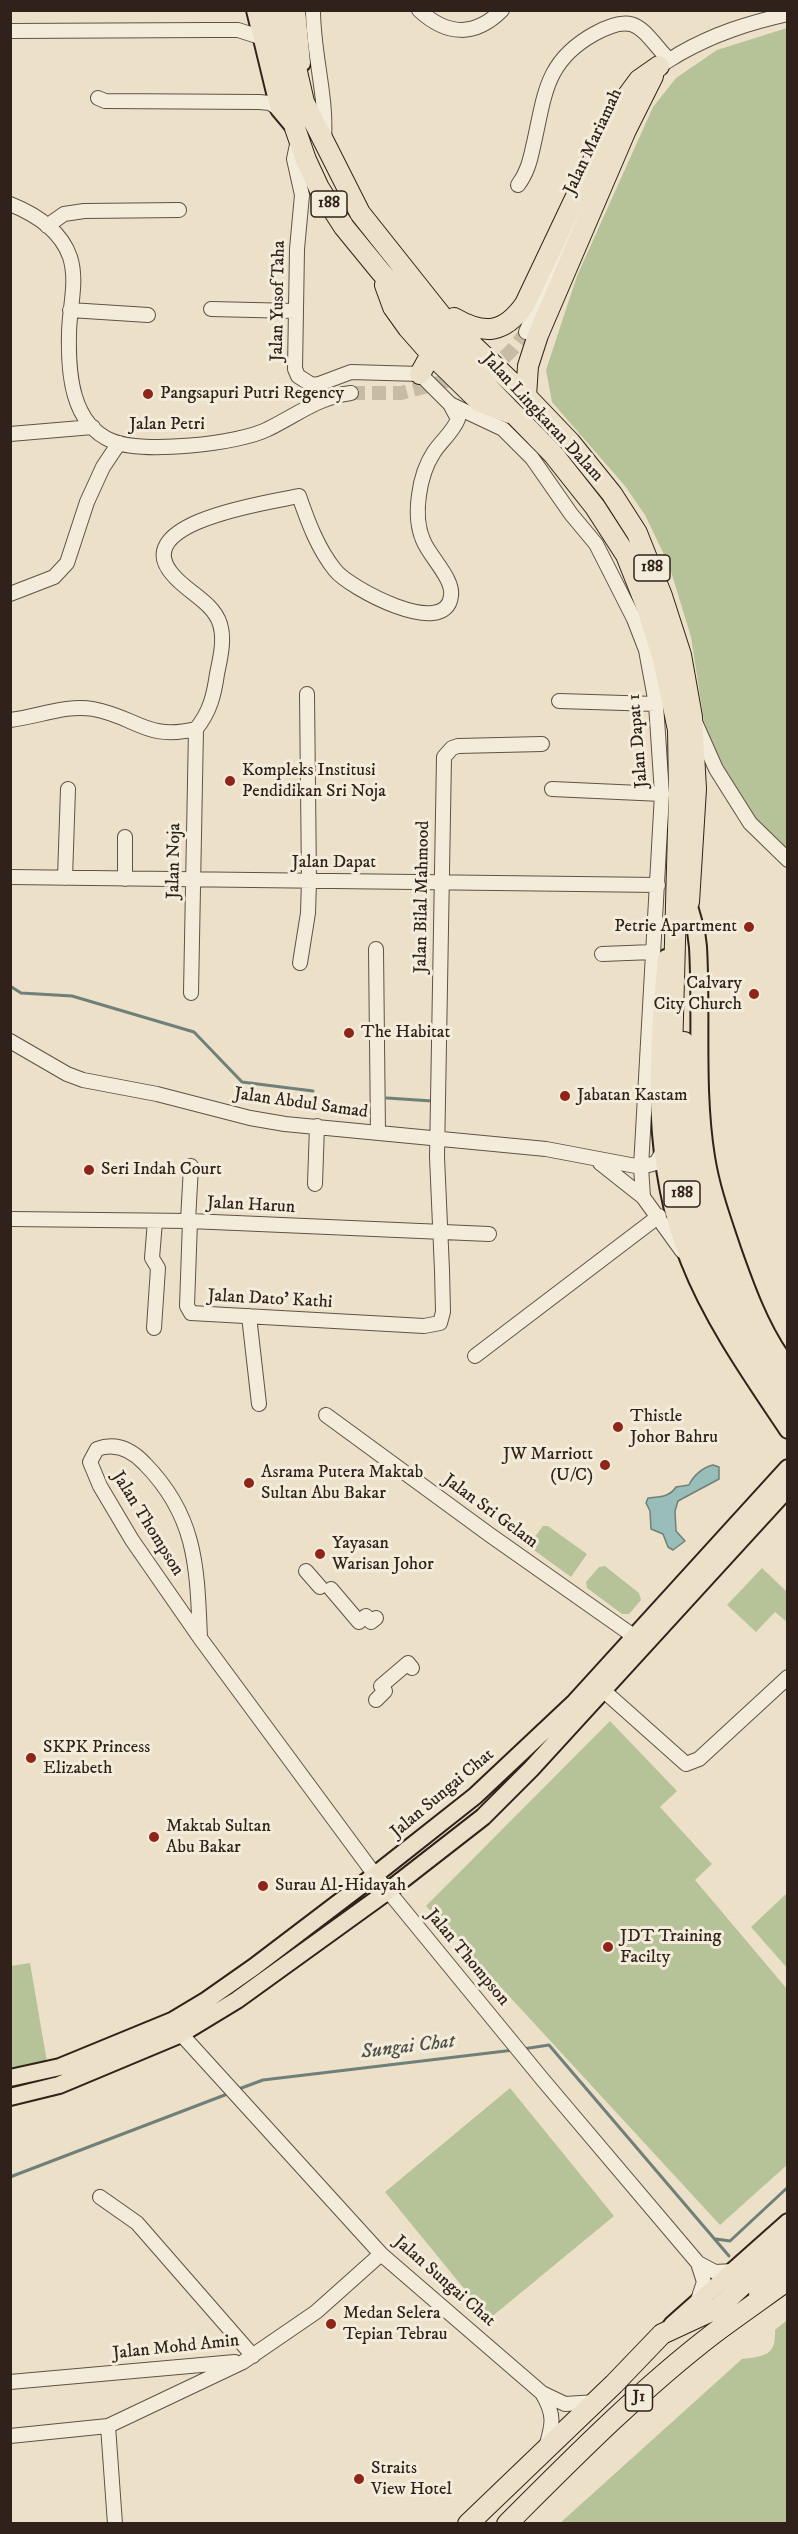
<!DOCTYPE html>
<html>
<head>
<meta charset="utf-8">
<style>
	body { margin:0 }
	#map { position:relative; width:798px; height:2534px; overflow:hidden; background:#ece1c8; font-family:"IM FELL DW Pica",serif }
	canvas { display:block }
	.frame { position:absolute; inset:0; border:12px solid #30221a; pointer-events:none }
</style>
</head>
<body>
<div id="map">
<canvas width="798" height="2534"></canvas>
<div class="frame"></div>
</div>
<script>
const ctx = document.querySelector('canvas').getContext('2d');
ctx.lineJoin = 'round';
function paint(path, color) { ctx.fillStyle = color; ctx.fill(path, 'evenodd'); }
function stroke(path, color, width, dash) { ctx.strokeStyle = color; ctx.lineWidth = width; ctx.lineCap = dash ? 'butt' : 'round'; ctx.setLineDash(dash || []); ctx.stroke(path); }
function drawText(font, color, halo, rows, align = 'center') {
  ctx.font = font + ' "IM FELL DW Pica",serif'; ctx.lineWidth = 6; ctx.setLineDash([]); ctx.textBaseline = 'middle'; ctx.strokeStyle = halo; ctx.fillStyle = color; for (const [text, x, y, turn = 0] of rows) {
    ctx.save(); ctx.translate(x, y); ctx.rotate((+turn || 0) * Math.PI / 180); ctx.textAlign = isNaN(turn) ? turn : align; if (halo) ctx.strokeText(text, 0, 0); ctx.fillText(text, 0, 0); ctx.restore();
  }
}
paint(new Path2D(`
	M787,28V851L756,823L724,772L706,734L691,637L669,565L645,515L625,486L552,402L546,370L577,276L653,107L676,78L717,50Z
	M543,1526H548L587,1554L571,1577L531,1548V1542Z
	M605,1566L639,1593L641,1600L629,1614H622L587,1588L586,1582L599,1567Z
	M762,1568L787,1592V1622L775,1612L756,1632L727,1605Z
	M610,1721L677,1791L660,1807L712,1864L695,1880L787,1989V2165L720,2225L426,1906Z
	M787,1893V1968L751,1927Z
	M30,1963L47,2062L11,2068V1966Z
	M510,2088L614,2216L489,2319L385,2192Z
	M787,2320V2523L559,2524L742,2359C765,2356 776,2356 775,2330Z`), '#b6c398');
const water = new Path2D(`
	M713,1465L719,1467V1479L678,1501L675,1511L676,1531L685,1541L673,1550L668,1547L663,1534L651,1529L650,1511L646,1503L648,1498C659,1497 670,1497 676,1487L689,1485C693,1476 703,1467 713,1465Z`);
paint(water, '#99bdb8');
stroke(water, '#6f7f79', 1.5);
stroke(new Path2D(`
	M10,986L21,993L72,996L194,1032L242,1082L313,1091
	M387,1098L432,1101
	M523,2049L549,2045L729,2256
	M236,2090L263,2080L514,2050
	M10,2177L230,2093
	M716,2239L730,2241L788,2187`), '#6f7f79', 3);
stroke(new Path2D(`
	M486,368C505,360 514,349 526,332
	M351,393H401L462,377`), '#c6bba5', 14, [14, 7]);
const minor = new Path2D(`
	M313,10C313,54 327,96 324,139
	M419,10C447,36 475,37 502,10
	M10,31L208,30H238L260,37
	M653,73C660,64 670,60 679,54C714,34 748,23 788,14
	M98,98L105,101L259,102L270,103L279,109
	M298,140L294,159L302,195L297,249L295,369L298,376L312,385L319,384L351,372L420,374L450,404L503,429L532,458L571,514L596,544L634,619L646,650L656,704L662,794L641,1167L643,1197
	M518,185C527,173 530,161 533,147C545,96 544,62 594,34C637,10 641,30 669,60
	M10,204C35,214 61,231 70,257C78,282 69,309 69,334C68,372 71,424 112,441C142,454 239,444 268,429C297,415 318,397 351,393
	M47,226L64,214L84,211L179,210
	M211,309L295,311
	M70,310L148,315
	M526,332L583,206
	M10,434L93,427
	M10,594L54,577L67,563L87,502L103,467L119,443
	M559,701L656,704
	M10,720C37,717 67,704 93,709C137,717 146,741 196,729C210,712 214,695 217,674C220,659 225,640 220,624C213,602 187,592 173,575C126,522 271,502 299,496C308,522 318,549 335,570C349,588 446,640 451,596C454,579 429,556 423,540C417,526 417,509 419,495C421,480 426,464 434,452C442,440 453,432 458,419L451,406
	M696,724L716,769L750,823L788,860
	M552,789L662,794
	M10,877L658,885
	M65,878L68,789
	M125,879V837
	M376,949L378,1133
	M602,954L653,952
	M300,963L308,913L309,881L307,694
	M191,993L196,729
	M10,1041L67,1074L83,1080L157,1094L250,1118L285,1124L546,1149L641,1167L656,1163L663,1151
	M600,1163L643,1197L682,1251
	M315,1184L317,1126
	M10,1219L190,1221L489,1234
	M188,1221L191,1166
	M190,1221L187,1306L191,1313L424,1326L440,1323L443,1312L442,1270L437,1157L444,757L452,748L458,746L542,744
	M249,1316L259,1404
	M154,1328L158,1268L152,1258L155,1221
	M475,1356L659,1216
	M326,1415L490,1535L635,1637
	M306,1571L320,1587
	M331,1589L359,1622
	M362,1619L366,1616L371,1622L376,1618
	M200,1638C197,1568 197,1517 145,1464C132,1450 116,1442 97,1449L90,1462L100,1486L132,1540L200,1638L375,1875L543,2080L698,2263L715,2272L733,2271
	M604,1691L686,1764L699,1759L788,1677
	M376,1700L385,1691L381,1686L408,1663L412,1668
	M181,2034L381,2254L542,2393L565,2404L596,2402
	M100,2197L137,2223L253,2356
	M697,2303L704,2282L698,2263
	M10,2382L235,2362
	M542,2393C555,2415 553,2424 546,2447
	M108,2426L115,2524
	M10,2436L108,2426L243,2362L316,2312L381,2254`);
const major = new Path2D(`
	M255,10L279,109L295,128
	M297,10L302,63
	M688,903L696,931L698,947C702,1017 695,1088 706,1157C711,1189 722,1219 732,1249C745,1286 759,1325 781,1357
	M666,958C656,1058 651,1164 689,1260C713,1321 752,1376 788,1430
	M10,2078L60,2067L172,2021L207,2000L254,1967L375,1875L475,1796L575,1702L788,1468
	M10,2097L59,2085L181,2034L237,2000L388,1891L483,1817L531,1769L788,1488
	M757,2293L788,2265
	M672,2325L788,2222`);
const highway = new Path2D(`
	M271,10L295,128L306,160L319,188L344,227L380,271L429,327L553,454L595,507L626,555L647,608L663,659L678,730L679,793L671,1091C672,1123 674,1155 680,1187C696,1269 741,1340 788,1408
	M285,10L288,33L304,102L360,213L441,315L526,396L570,442L612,494L637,533L662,596L681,655L692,717L696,789L689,902
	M385,285L393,307L408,328L431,354L480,402L509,413
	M454,318C484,335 504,334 525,304L617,110L639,80L659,66
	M420,374L431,354
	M526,396L528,366L538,335L626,130L653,76
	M684,1042C684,1085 686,1128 693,1171C706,1247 744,1321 788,1383
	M468,2524L614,2384L662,2334L718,2308L788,2243
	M507,2524C573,2458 639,2391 713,2334C737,2316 763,2298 788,2280`);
stroke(minor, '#5f5246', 16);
stroke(major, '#30221a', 20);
stroke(highway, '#30221a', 22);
stroke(minor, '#f3ecdb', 14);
stroke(major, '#ece1c8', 16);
stroke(highway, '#ece1c8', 20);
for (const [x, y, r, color] of [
	[148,394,6,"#8f2418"],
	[230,781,6,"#8f2418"],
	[749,927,6,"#8f2418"],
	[754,994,6,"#8f2418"],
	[349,1033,6,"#8f2418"],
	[565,1096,6,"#8f2418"],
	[89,1170,6,"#8f2418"],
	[618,1427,6,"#8f2418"],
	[605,1465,6,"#8f2418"],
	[249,1483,6,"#8f2418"],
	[320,1554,6,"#8f2418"],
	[31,1758,6,"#8f2418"],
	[154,1837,6,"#8f2418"],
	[263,1886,6,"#8f2418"],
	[608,1947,6,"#8f2418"],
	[331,2324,6,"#8f2418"],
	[359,2479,6,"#8f2418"]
]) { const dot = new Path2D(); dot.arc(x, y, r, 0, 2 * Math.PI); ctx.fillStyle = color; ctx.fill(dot); stroke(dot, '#f3ecdb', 2); }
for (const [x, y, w] of [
	[329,204,36],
	[652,568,36],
	[682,1194,36],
	[639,2398,27]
]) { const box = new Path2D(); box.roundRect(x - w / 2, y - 13, w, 26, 4.5); ctx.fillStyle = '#f3ecdb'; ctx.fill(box); stroke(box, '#30221a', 1.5); }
drawText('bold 16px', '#30221a', null, [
	["188",329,204],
	["188",652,568],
	["188",682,1194],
	["J1",639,2398]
]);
drawText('18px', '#30221a', '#f3ecdb', [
	["Jalan Mariamah",594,142,-65],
	["Jalan Yusof Taha",279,301,-89],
	["Jalan Lingkaran Dalam",542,418,47],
	["Jalan Petri",167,425],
	["Jalan Dapat 1",639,741,-95],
	["Jalan Noja",175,861,-89],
	["Jalan Dapat",334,863],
	["Jalan Bilal Mahmood",423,897,-89],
	["Jalan Abdul Samad",301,1104,8],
	["Jalan Harun",251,1206,3],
	["Jalan Dato’ Kathi",270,1300,3],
	["Jalan Sri Gelam",490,1512,36],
	["Jalan Thompson",147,1524,58],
	["Jalan Sungai Chat",443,1794,-40],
	["Jalan Thompson",467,1958,50],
	["Jalan Sungai Chat",444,2282,41],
	["Jalan Mohd Amin",176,2348,-6]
]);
drawText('18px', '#30221a', '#f3ecdb', [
	["Pangsapuri Putri Regency",160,394],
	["Kompleks Institusi",242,771],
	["Pendidikan Sri Noja",242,792],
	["Petrie Apartment",737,927,"right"],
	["Calvary",742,984,"right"],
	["City Church",742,1005,"right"],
	["The Habitat",361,1033],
	["Jabatan Kastam",577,1096],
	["Seri Indah Court",101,1170],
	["Thistle",630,1417],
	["Johor Bahru",630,1438],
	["JW Marriott",593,1455,"right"],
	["(U/C)",593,1476,"right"],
	["Asrama Putera Maktab",261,1473],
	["Sultan Abu Bakar",261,1494],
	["Yayasan",332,1544],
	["Warisan Johor",332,1565],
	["SKPK Princess",43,1748],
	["Elizabeth",43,1769],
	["Maktab Sultan",166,1827],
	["Abu Bakar",166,1848],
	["Surau Al-Hidayah",275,1886],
	["JDT Training",620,1937],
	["Facilty",620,1958],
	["Medan Selera",343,2314],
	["Tepian Tebrau",343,2335],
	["Straits",371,2469],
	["View Hotel",371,2490]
], 'left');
drawText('italic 20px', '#505049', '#f3ecdb', [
	["Sungai Chat",408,2048,-7]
]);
</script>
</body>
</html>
